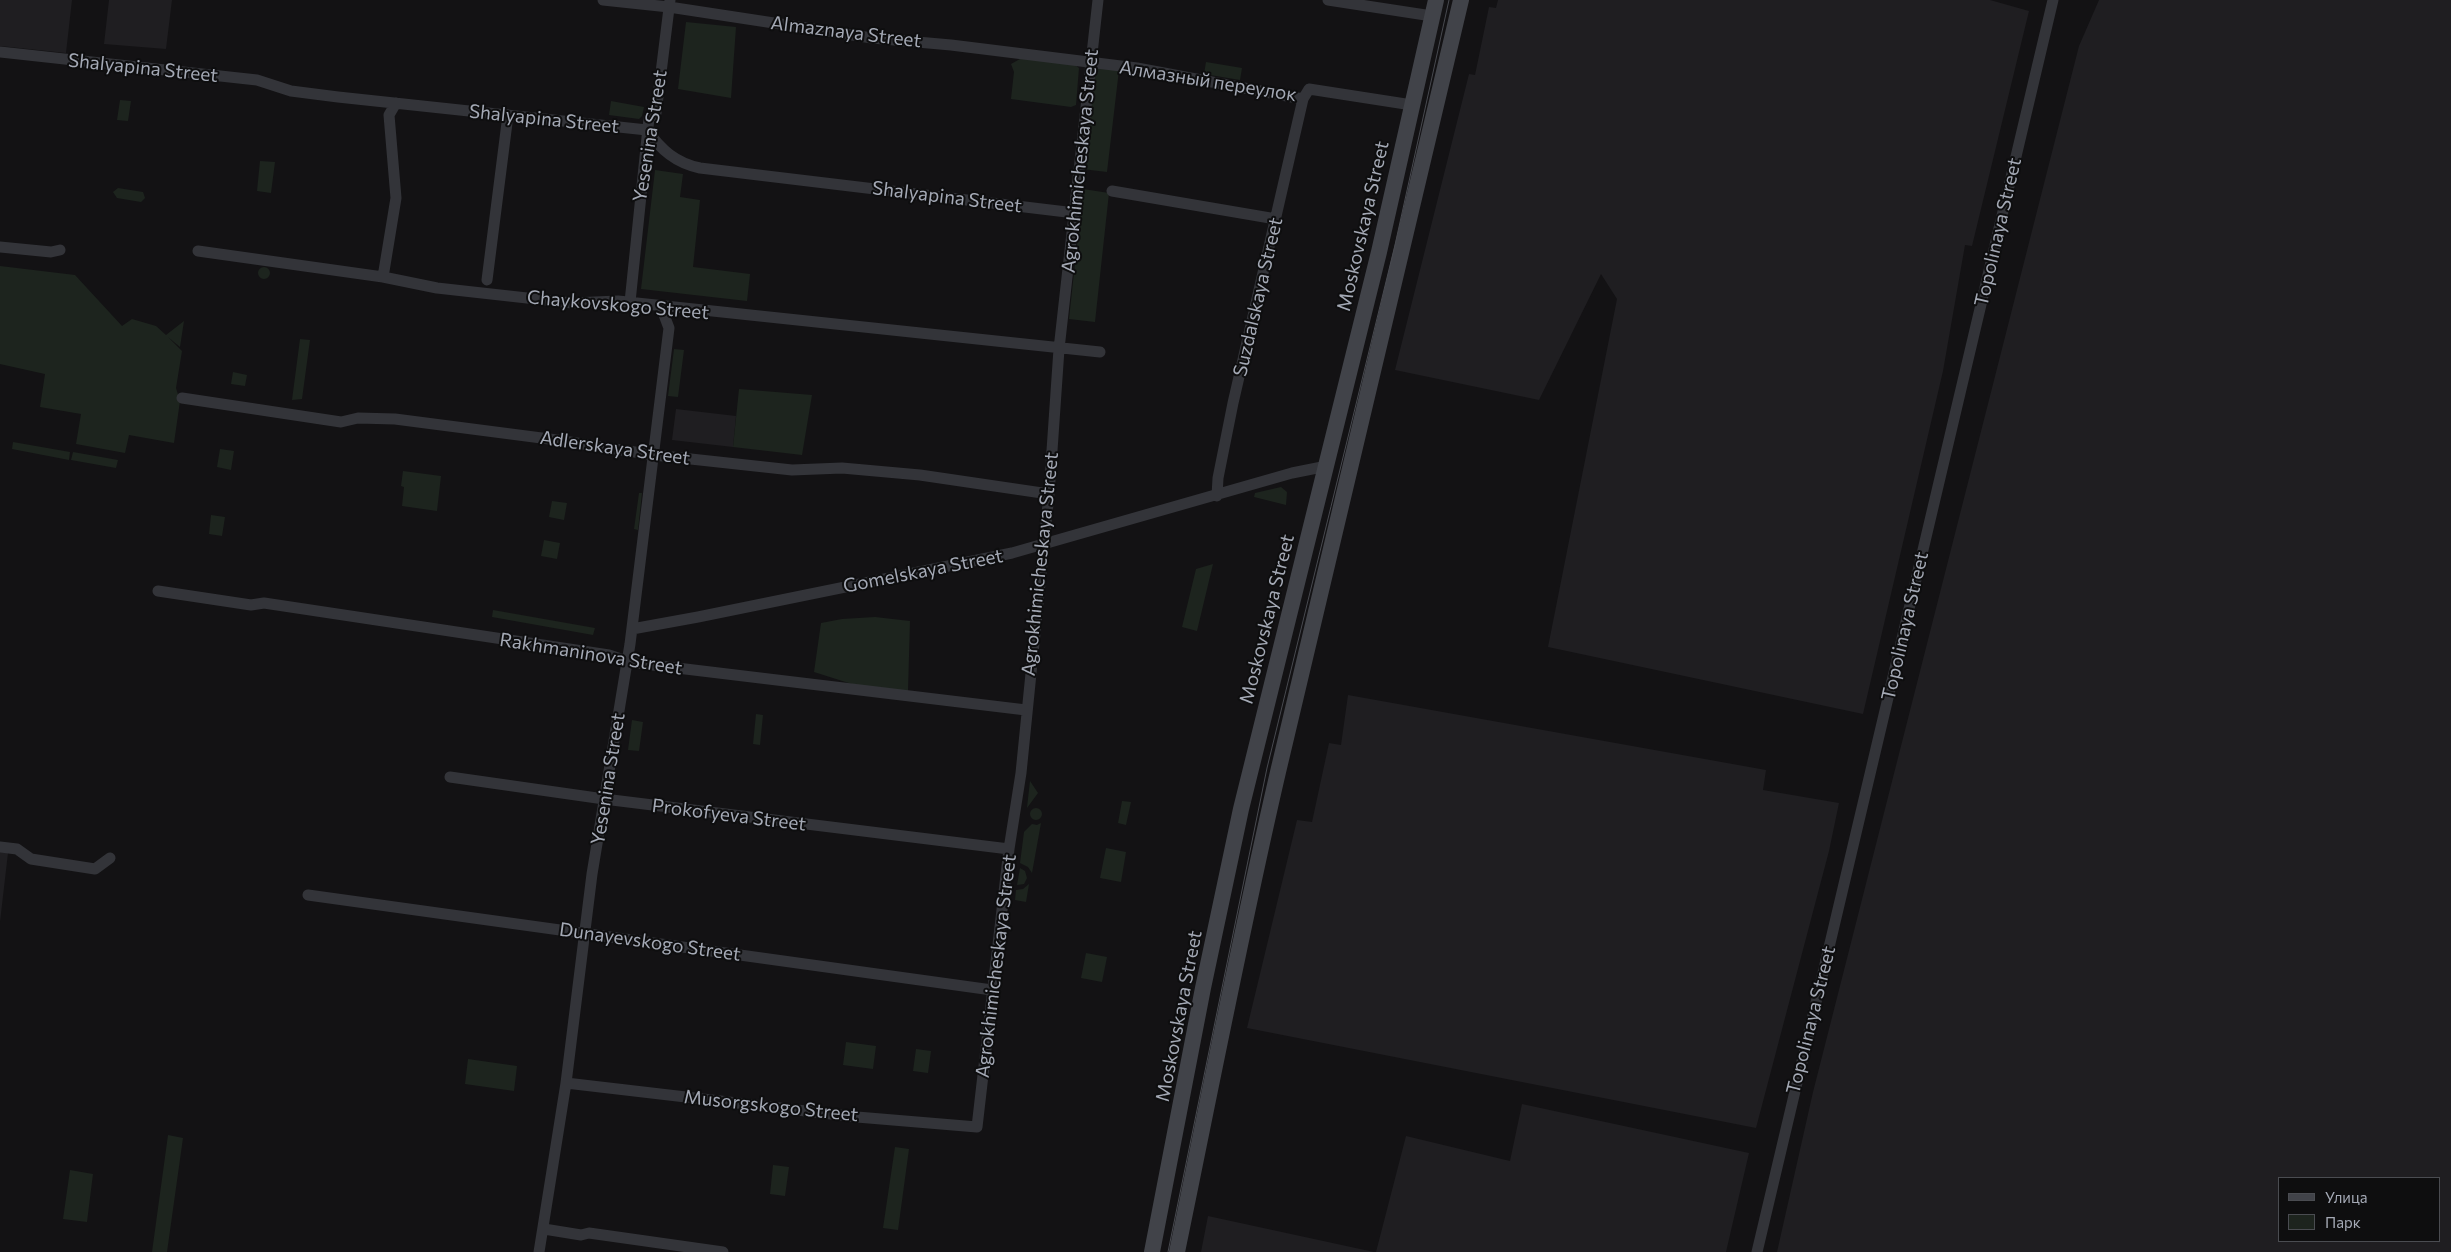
<!DOCTYPE html>
<html>
<head>
<meta charset="utf-8">
<style>
	body { margin:0 }
	#map { position:relative; width:2451px; height:1252px; overflow:hidden; background:#131214; font-family:Commissioner,sans-serif }
	canvas { display:block }
	.legend { position:absolute; left:2278px; top:1177px; width:162px; height:65px; box-sizing:border-box; background:#0e0e0f; border:1px solid #4a4c51; margin:0; padding:6px 9px; list-style:none; font-size:15px; color:#a4a9b5 }
	.legend li { display:flex; align-items:center; gap:10px; height:25px }
	.legend b { width:25px; border:1px solid #4a4c51 }
</style>
</head>
<body>
<div id="map">
<canvas width="2451" height="1252"></canvas>
<ul class="legend">
<li><b style="height:6px;background:#414349"></b>Улица</li>
<li><b style="height:14px;background:#1d241e"></b>Парк</li>
</ul>
</div>
<script>
const ctx = document.querySelector('canvas').getContext('2d');
ctx.lineJoin = 'round';
function paint(path, color) { ctx.fillStyle = color; ctx.fill(path, 'evenodd'); }
function stroke(path, color, width, dash) { ctx.strokeStyle = color; ctx.lineWidth = width; ctx.lineCap = dash ? 'butt' : 'round'; ctx.setLineDash(dash || []); ctx.stroke(path); }
function drawText(font, color, halo, rows, align = 'center') {
  ctx.font = font + ' Commissioner,sans-serif'; ctx.lineWidth = 4; ctx.setLineDash([]); ctx.textBaseline = 'middle'; ctx.strokeStyle = halo; ctx.fillStyle = color; for (const [text, x, y, turn = 0] of rows) {
    ctx.save(); ctx.translate(x, y); ctx.rotate((+turn || 0) * Math.PI / 180); ctx.textAlign = isNaN(turn) ? turn : align; if (halo) ctx.strokeText(text, 0, 0); ctx.fillText(text, 0, 0); ctx.restore();
  }
}
paint(new Path2D(`
	M0,0H72L66,53L0,46Z
	M109,0H172L166,49L104,44Z
	M1498,0H1990L2029,11L1972,246L1965,245L1943,371L1863,714L1548,647L1617,299L1601,274L1539,400L1395,370L1469,74L1475,75L1489,7L1496,8Z
	M2099,0H2451V1252H1777L1813,1092L2079,46ZM2280,1178H2440V1241H2280Z
	M676,409L736,416L733,447L672,440Z
	M1348,695L1766,770L1763,790L1839,803L1829,851L1756,1128L1247,1028L1297,820L1312,822L1329,743L1341,745Z
	M0,852L8,853L0,922Z
	M1522,1104L1749,1153L1726,1252H1376L1406,1136L1510,1161Z
	M1208,1216L1374,1252H1201Z`), '#1f1e21');
paint(new Path2D(`
	M686,22L736,27L731,98L678,89Z
	M1027,55L1070,61L1079,68L1076,105L1071,107L1011,99L1014,72L1011,64Z
	M1206,62L1242,68L1240,80L1204,74Z
	M1096,67L1119,70L1107,172L1082,169Z
	M120,100L131,101L128,121L117,120Z
	M611,101L644,107L642,116L639,119L609,115Z
	M260,161L275,162L271,193L257,191Z
	M655,170L683,174L680,197L700,200L693,267L750,274L747,301L641,289Z
	M118,188L143,192L145,198L141,202L117,198L113,192Z
	M1083,189L1109,193L1095,322L1069,319Z
	M0,266L75,275L122,326L132,319L156,326L166,335L184,321L180,347L168,337L182,351L176,388L180,401L174,443L129,435L125,453L76,444L81,414L40,407L45,374L0,364Z
	M258 273a6 6 0 1 1 12 0a6 6 0 1 1-12 0Z
	M300,339L310,340L302,399L292,400Z
	M674,349L684,350L678,397L668,396Z
	M233,372L247,375L245,386L231,384Z
	M739,389L812,395L802,455L733,447Z
	M13,442L70,452L69,460L12,449Z
	M220,449L234,451L231,470L217,467Z
	M73,452L118,460L116,468L71,460Z
	M403,471L441,476L437,511L402,506L404,487L401,486Z
	M1281,487L1287,492L1286,505L1254,497L1255,493Z
	M639,493H642L638,530L634,529Z
	M552,501L567,503L564,520L549,517Z
	M211,515L225,517L222,536L209,534Z
	M544,540L560,543L557,559L541,556Z
	M1213,564L1197,631L1182,627L1196,569Z
	M493,610L595,628L593,635L492,617Z
	M875,617L910,621L908,691L855,685L814,672L821,623L842,619Z
	M756,714L763,715L760,745L753,744Z
	M632,720L643,722L639,751L628,750Z
	M1030,781L1038,793L1027,808Z
	M1122,801L1131,802L1126,825L1118,823Z
	M1030 814a6 6 0 1 1 12 0a6 6 0 1 1-12 0Z
	M1041,823L1032,873L1028,867L1020,863L1024,832L1032,824L1037,825Z
	M1106,848L1126,852L1121,882L1100,878Z
	M1020,868L1025,871L1027,878L1024,884L1017,885Z
	M1029,884L1026,902L1015,900L1016,890L1023,889Z
	M1086,953L1107,957L1102,982L1081,978Z
	M846,1042L876,1046L873,1069L843,1065Z
	M916,1049L931,1051L928,1073L913,1071Z
	M468,1059L517,1066L514,1091L465,1084Z
	M168,1135L183,1138L167,1252H152Z
	M895,1147L909,1149L898,1230L883,1228Z
	M773,1165L789,1167L785,1196L770,1194Z
	M70,1170L93,1174L87,1222L63,1219Z`), '#1d241e');
stroke(new Path2D(`
	M603,0L669,7L872,38L951,45L1137,68L1303,99
	M1328,0L1432,16
	M0,52L257,80L291,91L338,97L647,130C661,150 676,163 700,168L1075,213
	M1112,191L1276,219
	M0,247L51,252L60,250
	M198,251L383,277L437,288L572,303L618,301L1100,352
	M383,277L396,198L389,115L396,103
	M487,280L508,115
	M630,302L649,118L656,113L670,0
	M182,398L341,422L358,418L395,419L557,440L654,455L792,470L842,468L920,475L1049,494
	M1217,496L1218,478L1233,403L1303,99L1309,89L1412,105
	M158,591L251,605L264,603L609,655L627,661L644,664L1026,710
	M632,629L698,617L1012,553L1292,473L1327,466
	M450,777L604,799L1009,849
	M0,847L17,849L31,859L95,869L110,858
	M308,895L992,990
	M566,1083L857,1117L977,1127L1009,849L1021,773L1049,494L1059,349L1098,0
	M544,1229L581,1235L589,1233L723,1252
	M539,1252L566,1083L592,874L630,644L669,328L661,307
	M1757,1252L2053,0`), '#333439', 11);
stroke(new Path2D(`
	M1152,1252L1203,988L1241,809L1379,252L1436,0
	M1177,1252C1210,1092 1241,931 1278,772C1337,514 1402,258 1461,0`), '#414349', 16);
stroke(new Path2D(`
	M1168,1252L1267,768L1395,245L1449,0`), '#484a50', 1);
drawText('19px', '#a4a9b5', '#0e0e0f', [
	["Almaznaya Street",846,32,7],
	["Shalyapina Street",143,68,6],
	["Алмазный переулок",1208,81,9],
	["Shalyapina Street",544,119,6],
	["Yesenina Street",650,136,-81],
	["Agrokhimicheskaya Street",1080,161,-84],
	["Shalyapina Street",947,197,7],
	["Moskovskaya Street",1363,226,-77],
	["Topolinaya Street",1998,232,-77],
	["Suzdalskaya Street",1258,297,-77],
	["Chaykovskogo Street",618,305,5],
	["Adlerskaya Street",615,448,8],
	["Agrokhimicheskaya Street",1040,564,-84],
	["Gomelskaya Street",923,571,-11],
	["Moskovskaya Street",1267,619,-76],
	["Topolinaya Street",1905,626,-77],
	["Rakhmaninova Street",591,654,9],
	["Yesenina Street",608,779,-81],
	["Prokofyeva Street",729,815,7],
	["Dunayevskogo Street",650,942,8],
	["Agrokhimicheskaya Street",996,966,-83],
	["Moskovskaya Street",1179,1016,-79],
	["Topolinaya Street",1811,1020,-76],
	["Musorgskogo Street",771,1106,6]
]);
</script>
</body>
</html>
